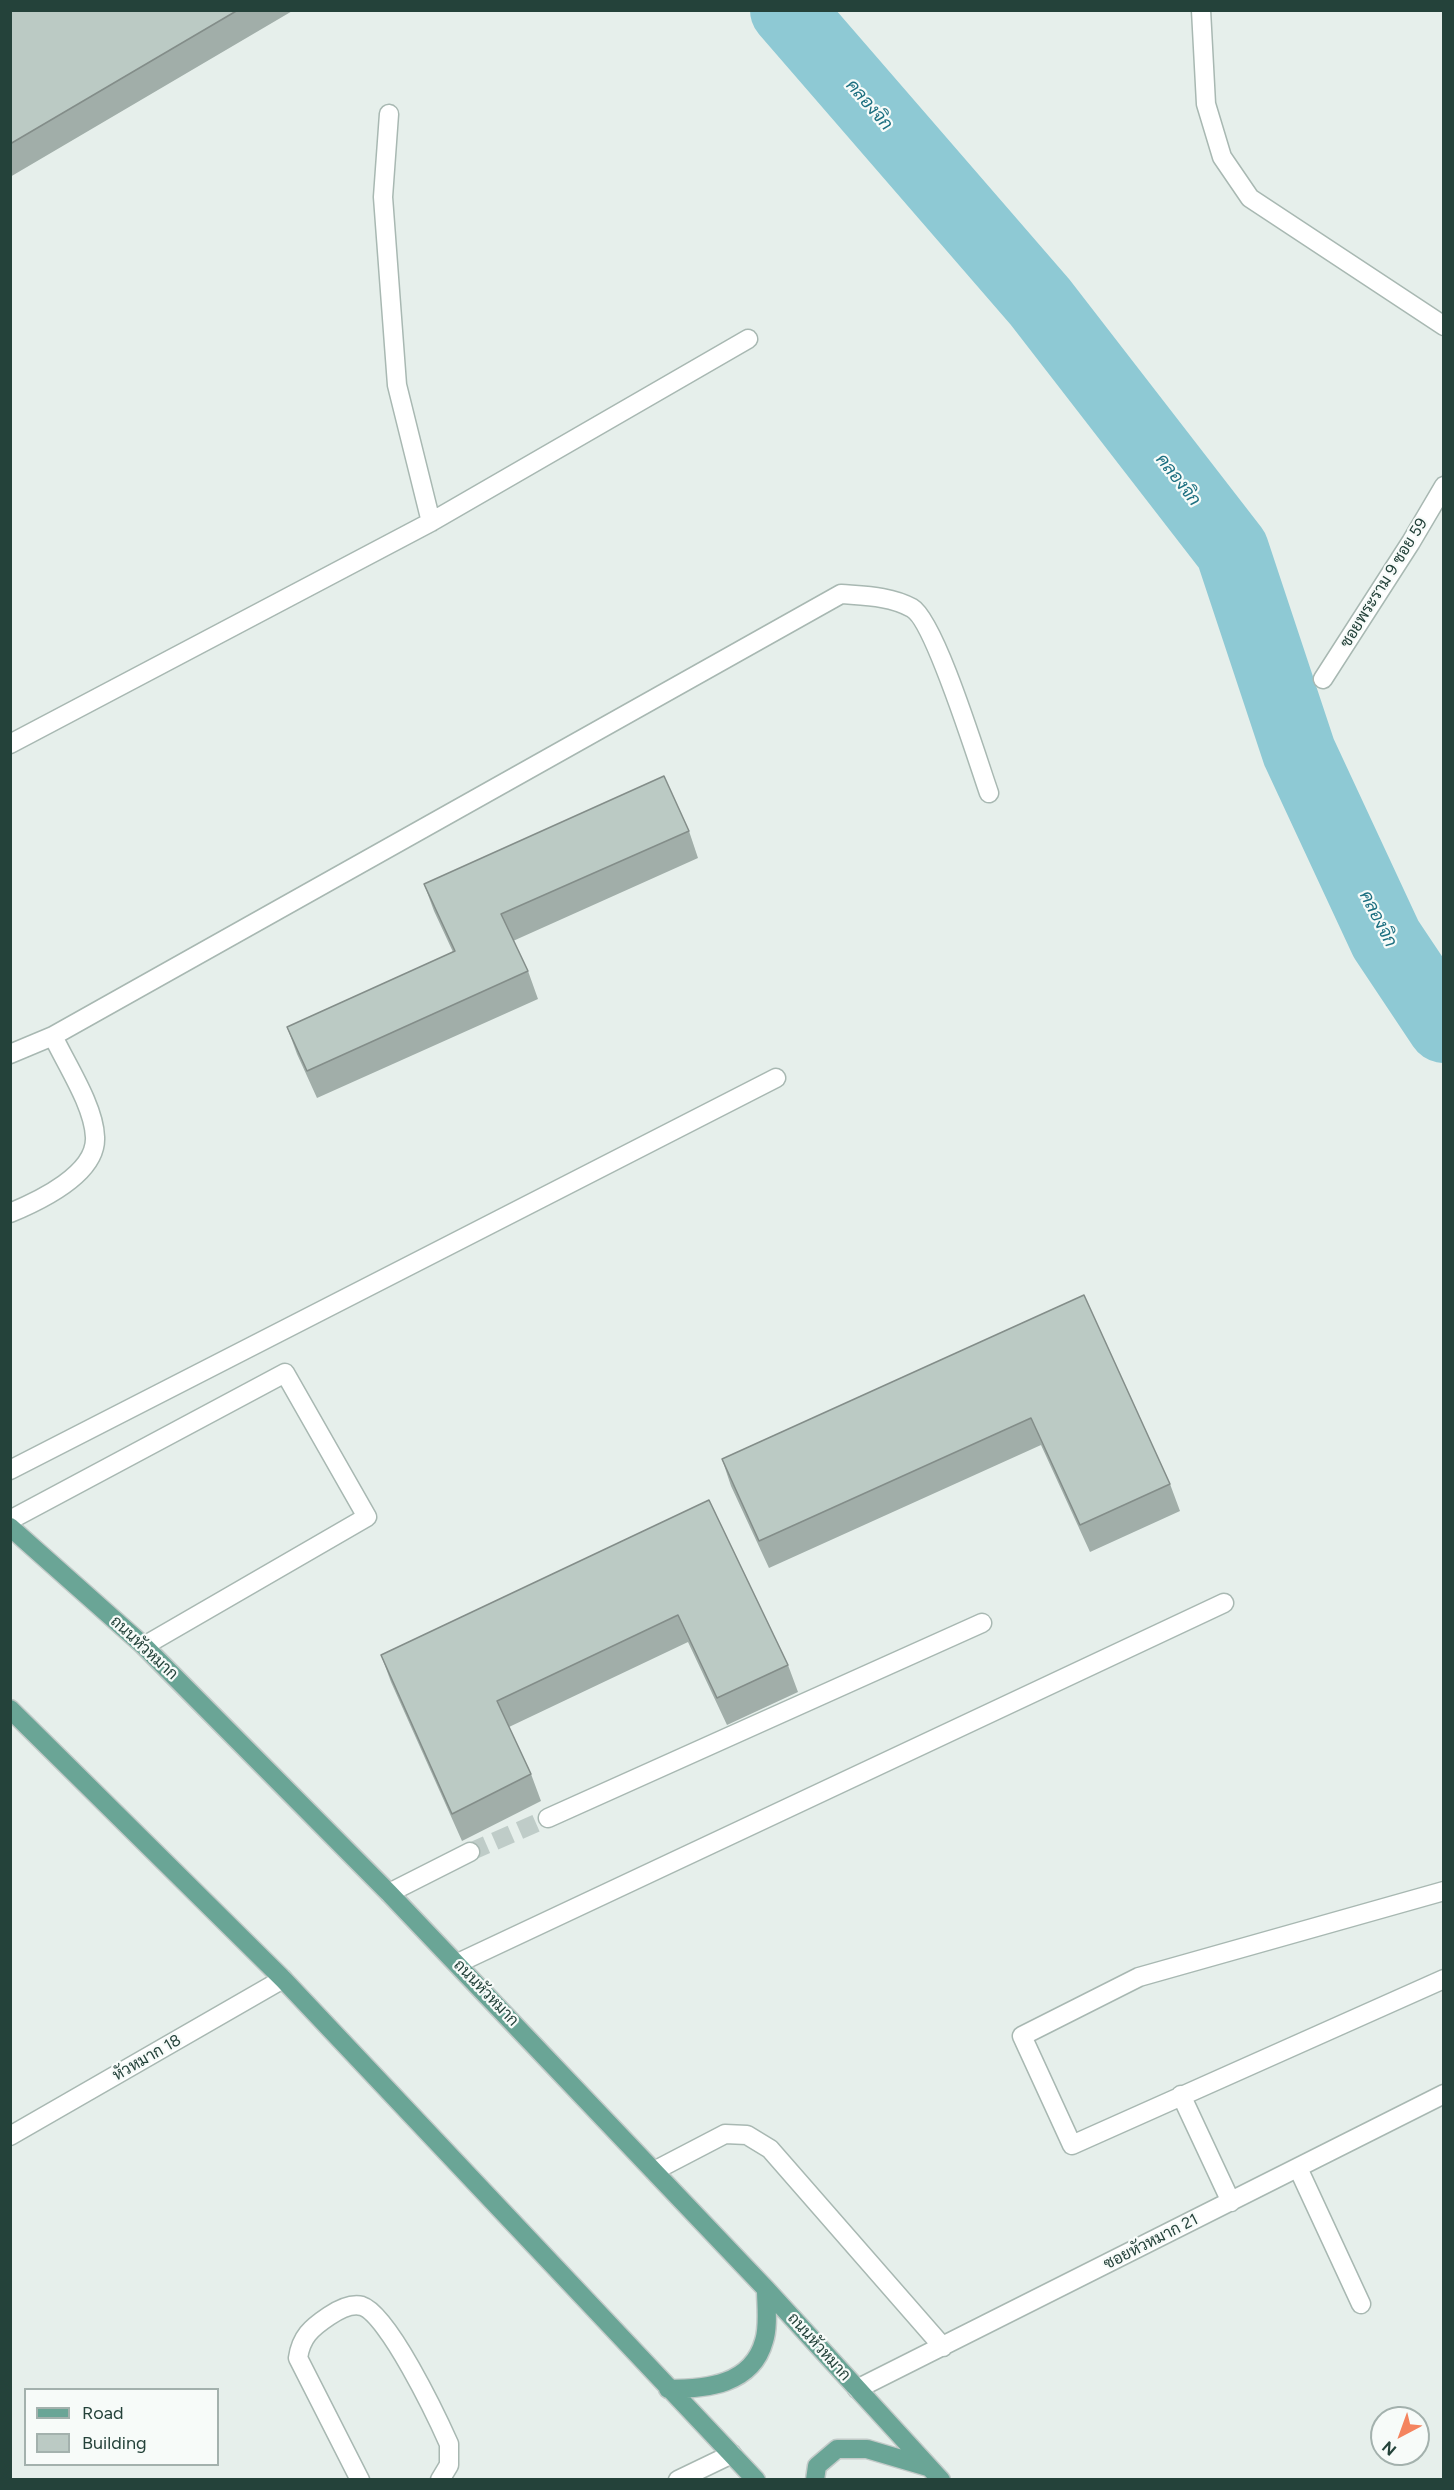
<!DOCTYPE html>
<html>
<head>
<meta charset="utf-8">
<style>
	body { margin:0 }
	#map { position:relative; width:1454px; height:2490px; overflow:hidden; background:#e6efeb; font-family:Figtree,sans-serif }
	canvas { display:block }
	.frame { position:absolute; inset:0; border:12px solid #24423a; pointer-events:none }
	.legend { position:absolute; left:24px; top:2388px; width:195px; height:78px; box-sizing:border-box; background:#f7fbf9; border:2px solid #a3b1ad; margin:0; padding:8px 10px; list-style:none; font-size:18px; color:#24423a }
	.legend li { display:flex; align-items:center; gap:12px; height:30px }
	.legend b { width:30px; border:2px solid #a3b1ad }
	.north { position:absolute; left:1370px; top:2406px; width:60px; height:60px; box-sizing:border-box; background:#f7fbf9; border:2px solid #a3b1ad; border-radius:50%; rotate:221deg; font-size:16px; font-weight:700; line-height:24px; text-align:center; color:#24423a }
	.north::after { content:''; display:block; margin:auto; width:21px; height:27px; background:#f4845f; clip-path:polygon(50% 0,100% 100%,50% 72%,0 100%) }
</style>
</head>
<body>
<div id="map">
<canvas width="1454" height="2490"></canvas>
<div class="frame"></div>
<ul class="legend">
<li><b style="height:8px;background:#6aa596"></b>Road</li>
<li><b style="height:16px;background:#bbcac4"></b>Building</li>
</ul>
<div class="north">N</div>
</div>
<script>
const ctx = document.querySelector('canvas').getContext('2d');
ctx.lineJoin = 'round';
function stroke(path, color, width, dash) { ctx.strokeStyle = color; ctx.lineWidth = width; ctx.lineCap = dash ? 'butt' : 'round'; ctx.setLineDash(dash || []); ctx.stroke(path); }
function paint(path, color) { ctx.fillStyle = color; ctx.fill(path, 'evenodd'); }
function drawText(font, color, halo, rows, align = 'center') {
  ctx.font = font + ' Figtree,Sarabun,sans-serif'; ctx.lineWidth = 4.5; ctx.setLineDash([]); ctx.textBaseline = 'middle'; ctx.strokeStyle = halo; ctx.fillStyle = color; for (const [text, x, y, turn = 0] of rows) {
    ctx.save(); ctx.translate(x, y); ctx.rotate((+turn || 0) * Math.PI / 180); ctx.textAlign = isNaN(turn) ? turn : align; if (halo) ctx.strokeText(text, 0, 0); ctx.fillText(text, 0, 0); ctx.restore();
  }
}
stroke(new Path2D(`
	M787,10L1040,302L1232,550L1299,752L1386,939L1444,1026`), '#8ec9d4', 74);
stroke(new Path2D(`
	M470,1852L548,1818`), '#bfccc8', 18, [18, 9]);
const minor = new Path2D(`
	M1201,10L1206,104L1222,157L1250,198L1444,326
	M389,114L383,197L397,385L431,522
	M1323,679L1411,542L1444,486
	M10,744L431,522L748,339
	M10,1054L53,1036
	M10,1213C39,1201 97,1174 95,1137C94,1106 66,1064 53,1036L841,594C865,596 890,596 912,608C935,621 978,762 989,793
	M10,1470L776,1078
	M10,1520L285,1373L367,1517L144,1646
	M548,1818L982,1623
	M1444,1891L1139,1977L1022,2036L1072,2145L1444,1979
	M389,1893L470,1852
	M458,1963L1224,1603
	M1181,2095L1231,2202
	M10,2136L283,1979
	M1298,2168L1361,2304
	M654,2171L725,2134L747,2135L770,2149L943,2347
	M857,2389L1444,2094
	M360,2480L298,2358C301,2337 311,2328 329,2316C338,2310 351,2303 362,2306C388,2314 437,2417 449,2444V2465L440,2480
	M678,2480L732,2454`);
const major = new Path2D(`
	M10,1527L144,1646L389,1893L766,2289L941,2480
	M10,1709L283,1979L756,2480
	M668,2389C706,2389 752,2385 764,2341C769,2326 766,2305 766,2289
	M815,2480L817,2466L837,2449H867L928,2467`);
stroke(minor, '#a8b8b2', 21);
stroke(major, '#c2cac8', 21);
stroke(minor, '#fff', 18);
stroke(major, '#6aa596', 18);
paint(new Path2D(`
	M10,10H294L10,177Z
	M689,831L698,858L513,941L528,971L538,999L317,1098L297,1054L287,1027L453,952L434,911L424,884Z
	M1084,1295L1170,1484L1180,1511L1090,1552L1041,1445L769,1568L731,1486L722,1459Z
	M709,1500L788,1665L798,1692L727,1725L688,1642L509,1727L531,1774L541,1801L462,1841L391,1682L381,1655Z`), '#a1aea9');
const building = new Path2D(`
	M10,10H238L10,144Z
	M664,776L689,831L501,914L528,971L307,1071L287,1027L455,951L424,884Z
	M1084,1295L1170,1484L1080,1525L1031,1418L759,1541L722,1459Z
	M709,1500L788,1665L717,1698L678,1615L497,1701L531,1774L452,1814L381,1655Z`);
paint(building, '#bbcac4');
stroke(building, '#838d89', 1.5);
drawText('16px', '#24423a', '#f7fbf9', [
	["ซอยพระราม 9 ซอย 59",1384,583,-58],
	["ถนนหัวหมาก",144,1648,43],
	["ถนนหัวหมาก",486,1993,46],
	["หัวหมาก 18",147,2058,-30],
	["ซอยหัวหมาก 21",1151,2242,-27],
	["ถนนหัวหมาก",819,2347,48]
]);
drawText('italic 18px', '#1c6f80', '#f7fbf9', [
	["คลองจิก",869,105,49],
	["คลองจิก",1178,480,52],
	["คลองจิก",1378,919,63]
]);
</script>
</body>
</html>
